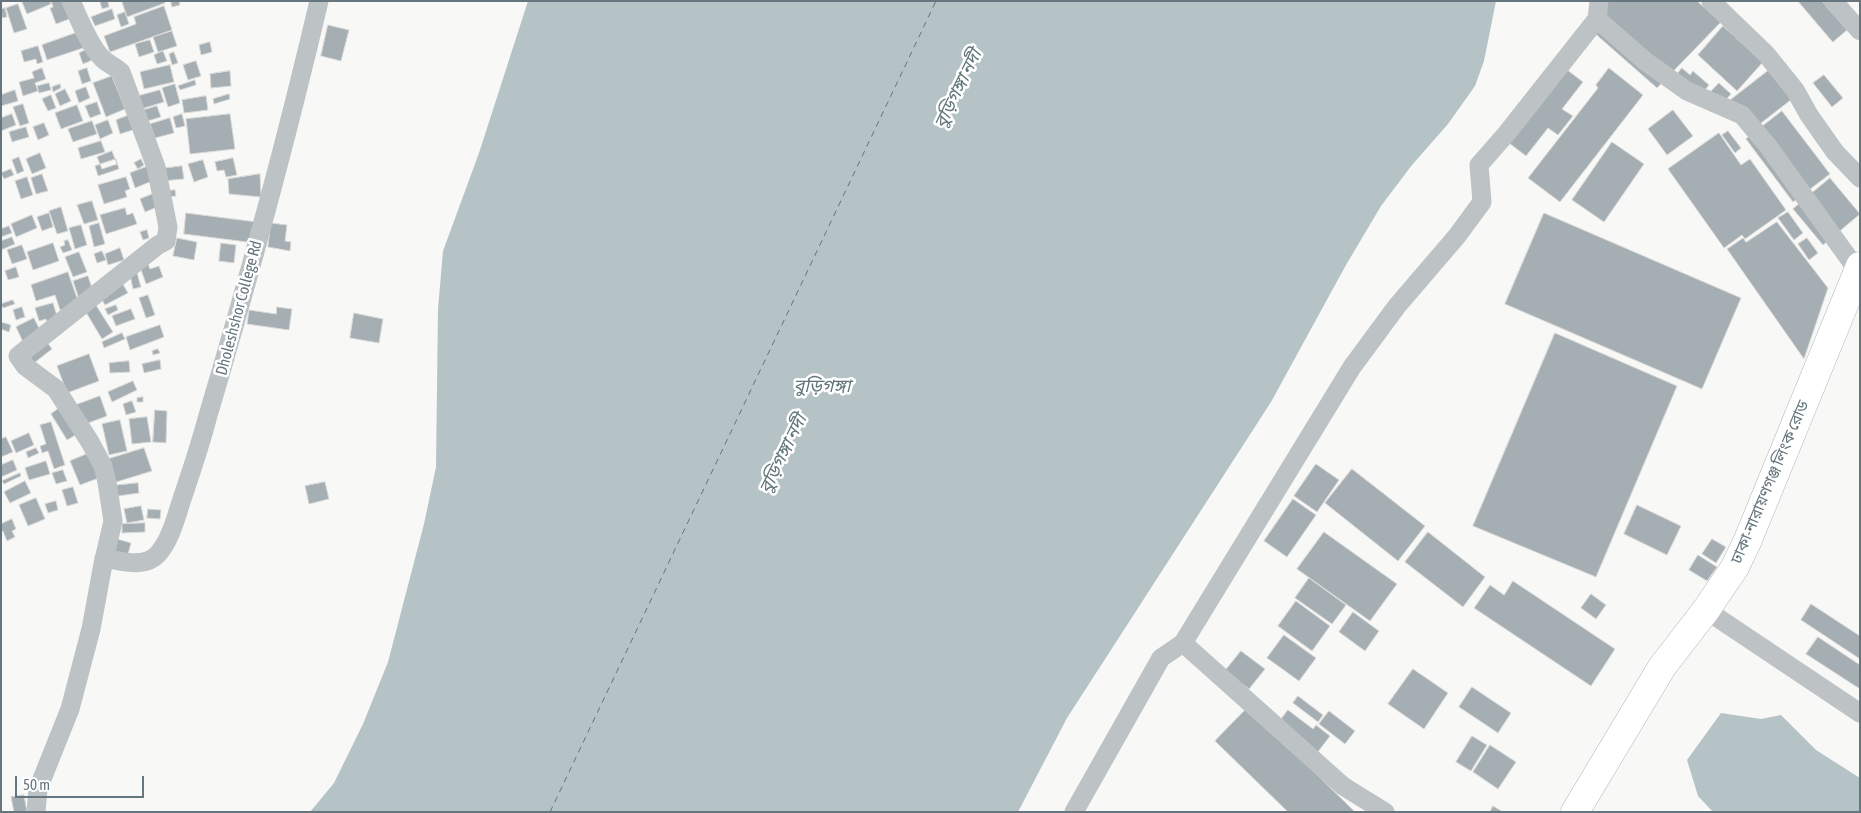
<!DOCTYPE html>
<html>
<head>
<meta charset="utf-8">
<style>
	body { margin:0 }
	#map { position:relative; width:1861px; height:813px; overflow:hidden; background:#f8f8f6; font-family:"Asap Condensed",sans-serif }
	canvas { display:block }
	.frame { position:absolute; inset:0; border:2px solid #66767e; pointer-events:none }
	.scale { position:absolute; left:15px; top:776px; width:129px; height:22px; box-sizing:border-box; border:2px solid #66767e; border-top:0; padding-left:6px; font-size:15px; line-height:18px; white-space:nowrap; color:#66767e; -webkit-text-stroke:4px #fff; paint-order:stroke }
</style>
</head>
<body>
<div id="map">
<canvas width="1861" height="813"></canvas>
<div class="frame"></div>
<div class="scale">50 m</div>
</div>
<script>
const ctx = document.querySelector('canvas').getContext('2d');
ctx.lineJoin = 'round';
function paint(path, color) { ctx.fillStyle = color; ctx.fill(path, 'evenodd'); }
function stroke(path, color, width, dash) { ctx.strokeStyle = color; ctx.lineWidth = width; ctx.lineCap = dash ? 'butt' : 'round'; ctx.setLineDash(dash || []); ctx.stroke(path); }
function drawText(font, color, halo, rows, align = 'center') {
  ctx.font = font + ' "Asap Condensed","Noto Sans Bengali",sans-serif'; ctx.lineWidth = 5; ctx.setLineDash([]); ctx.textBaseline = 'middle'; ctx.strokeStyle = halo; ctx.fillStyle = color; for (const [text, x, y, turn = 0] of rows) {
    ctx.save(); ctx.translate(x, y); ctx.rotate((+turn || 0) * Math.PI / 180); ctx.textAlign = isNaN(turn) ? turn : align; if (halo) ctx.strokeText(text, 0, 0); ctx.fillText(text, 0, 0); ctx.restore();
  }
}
paint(new Path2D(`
	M528,1H1496L1484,61L1475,86L1448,124L1412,165L1381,206L1346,265L1271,402L1067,718L1018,812H310L334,783L363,724L388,662L424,524L436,467L438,309L443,251L479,153Z
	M1721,713L1761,719L1781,715L1816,750L1860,778V812H1713L1698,796L1687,760Z`), '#b6c3c6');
stroke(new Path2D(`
	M550,812L936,1`), '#607578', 1, [6, 5]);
const building = new Path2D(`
	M24,1H49L51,4L27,14L22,2Z
	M51,1H66L72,18L56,24L50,8L53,7Z
	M108,1L109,7L102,9L100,2Z
	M165,1V3L127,17L122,2Z
	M171,1H179L180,5L172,7Z
	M1592,1H1697L1721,22L1657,88L1591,30Z
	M1798,1H1822L1847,30L1833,42Z
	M18,4L27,29L14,33L6,8Z
	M164,6L172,30L110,52L104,36L136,24L134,17Z
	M5,8L7,17L2,18L1,9Z
	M112,9L115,19L95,26L91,17Z
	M125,12L129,24L121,27L117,15Z
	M328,25L349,30L341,61L321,56Z
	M1723,26L1763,62L1737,91L1698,55Z
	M81,31L86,47L47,60L42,45Z
	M172,31L177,46L158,52L153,37Z
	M150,40L154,52L139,57L135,44Z
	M210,42L212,52L201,55L199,45Z
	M38,46L43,62L37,64L36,59L24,62L21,51Z
	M92,47L97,58L83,64L79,53Z
	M163,51L167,61L157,64L154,55Z
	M174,52L178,63L172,65L169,54Z
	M196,61L201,76L188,80L183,65Z
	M170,65L174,82L144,89L140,72Z
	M42,68L46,79L35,83L38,91L23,96L19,82L34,78L32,72Z
	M87,68L91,81L82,84L78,71Z
	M1609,68L1643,95L1560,202L1528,178L1598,88L1596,85Z
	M1682,68L1690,75L1693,71L1709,85L1694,103L1670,83Z
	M1566,69L1583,82L1562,109L1573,116L1558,135L1548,128L1526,156L1509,143Z
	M1769,70L1792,99L1747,134L1724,105Z
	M230,71L231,86L211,88L210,74Z
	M1824,75L1843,98L1832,107L1813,83Z
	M112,76L125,109L106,117L93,83Z
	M195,80L196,85L180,90L178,86Z
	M49,83L51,90L39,93L37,86Z
	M1719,83L1731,94L1717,110L1704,99Z
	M60,84L61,88L53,92L52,87Z
	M175,84L180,103L168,107L162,88Z
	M86,87L90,98L79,103L75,91Z
	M65,89L71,101L60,106L55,94Z
	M15,90L18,101L1,106V95Z
	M160,90L164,102L141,109L138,96Z
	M229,94L230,99L214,104L213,99Z
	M51,95L56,108L48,111L42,99Z
	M206,96L208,110L184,113L182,100Z
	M97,102L101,114L90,118L85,106Z
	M23,104L29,123L20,126L13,107Z
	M77,105L83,121L61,129L55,113Z
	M157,106L161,117L141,123L137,112Z
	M1673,110L1693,136L1667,155L1648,129Z
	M1782,111L1830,174L1793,202L1746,139Z
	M12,114L16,125L1,131V118Z
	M132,114L136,129L120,134L116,120Z
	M182,114L185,126L176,128L173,117Z
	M230,114L235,149L190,154L186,119Z
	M170,118L174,133L155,138L150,124Z
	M108,120L113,133L100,139L95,125Z
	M92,121L97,134L73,142L68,129Z
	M44,123L49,135L38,140L33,127Z
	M26,127L29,137L12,142L9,132Z
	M1728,131L1741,148L1735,153L1722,135Z
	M1719,133L1741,165L1750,159L1786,210L1745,239L1742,235L1724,248L1668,169Z
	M101,141L105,152L81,159L78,148Z
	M1612,142L1644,164L1604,222L1572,200Z
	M112,151L117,164L102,169L97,157Z
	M40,153L46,168L32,174L26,159Z
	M19,157L24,171L17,174L12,160Z
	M233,158L237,175L226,177L224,170L217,171L215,162Z
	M116,159L119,169L98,176L95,166Z
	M141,159L144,165L138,169L134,163Z
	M203,160L208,177L194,182L188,164Z
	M151,165L157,179L135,188L130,173Z
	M182,166L184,179L161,181L160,169Z
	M11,169L14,175L4,179L1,173Z
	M42,174L48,191L36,194L31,178Z
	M260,174L261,197L229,194L228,179Z
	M27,177L33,195L21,199L15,181Z
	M126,177L130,189L125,191L127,197L104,204L98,185Z
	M1830,178L1860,214L1823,245L1793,209Z
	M175,190L176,196L165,197V191Z
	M158,192L162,205L145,212L140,199Z
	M92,201L98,220L84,224L77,205Z
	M61,207L68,231L57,234L49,211Z
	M125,208L127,215L133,213L137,224L106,234L100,215Z
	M1788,212L1803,233L1794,240L1778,218Z
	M49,213L53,227L42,231L37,217Z
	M186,213L257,222L255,243L184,234Z
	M1544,213L1741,298L1702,389L1505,304Z
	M32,215L37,228L16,237L11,224Z
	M1777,222L1828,288L1804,359L1727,249L1743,238L1746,242Z
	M99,223L105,244L94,247L89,226Z
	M271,223L287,225L285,241L291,242L290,251L268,247Z
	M81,225L87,245L75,249L69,228Z
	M9,226L12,233L1,237V229Z
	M147,230L149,238L143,240L140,232Z
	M12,237L15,244L1,250V241Z
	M177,238L197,242L194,260L173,256Z
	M1807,238L1818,253L1809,260L1798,244Z
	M68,240L72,250L63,253L60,247L65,245L64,241Z
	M53,243L59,261L33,270L27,252Z
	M221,243L236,245L234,263L219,261Z
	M22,245L27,259L12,264L7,250Z
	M120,248L124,260L108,265L105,254Z
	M102,251L106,260L97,263L94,254Z
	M79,252L87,272L73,277L65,257Z
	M147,261L150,269L159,266L163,277L146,284L139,264Z
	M16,267L19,277L8,280L5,271Z
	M68,272L79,304L60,310L55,295L36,301L31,285Z
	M137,273L141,287L133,289L130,275Z
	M88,276L94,294L79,299L73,281Z
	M121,281L128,293L105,305L98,293Z
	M148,295L155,315L146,318L139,298Z
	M13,300L15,304L3,308L1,304Z
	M94,302L113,332L102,339L84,309Z
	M53,303L58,319L47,322L46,319L39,321L35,308Z
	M116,305L118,310L108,315L105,309Z
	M22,307L25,317L16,320L13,310Z
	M277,307L292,309L289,330L247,324L249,310L276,314Z
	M131,309L135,319L116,326L112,316Z
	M354,313L383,319L379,343L350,338Z
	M34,318L41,332L23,342L16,327Z
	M1,322L11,325L9,332L1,329Z
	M160,325L164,337L130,350L126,337Z
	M122,333L125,339L104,348L102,342Z
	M1555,333L1677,386L1596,577L1473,526Z
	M44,338L52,349L34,363L26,352Z
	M158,349L160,353L153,355L152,351Z
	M89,354L99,381L67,393L57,366Z
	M160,360L161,369L144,373L142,364Z
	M129,361L130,372L110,373L109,363Z
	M133,381L137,390L112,402L108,392Z
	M100,396L107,416L80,426L73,406Z
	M143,397V402H137V398Z
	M132,401L136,412L126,415L123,404Z
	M62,406L79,433L67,440L51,414Z
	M155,410L167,411L166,443L153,442Z
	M147,417L151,442L132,444L129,419Z
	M120,420L127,451L109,455L102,424Z
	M51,422L65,465L54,469L48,451L42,453L40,446L46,444L40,425Z
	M29,433L34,445L16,453L11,441Z
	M6,437L13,452L1,457V439Z
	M36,448L39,453L28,458L26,452Z
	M144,448L152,471L113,483L105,460Z
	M94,451L104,476L80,485L70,461Z
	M13,460L17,470L1,477V465Z
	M46,461L50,474L29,480L25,468Z
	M1316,464L1339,480L1317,512L1294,496Z
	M1352,469L1425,526L1398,561L1325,503Z
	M63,470L67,481L56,484L52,473Z
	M20,473L21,476L4,484L2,481Z
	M25,481L31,493L10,503L4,492Z
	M325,482L329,499L309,504L305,486Z
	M138,483L139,493L111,497L110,486Z
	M73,487L78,503L67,506L62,490Z
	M36,498L45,519L28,526L19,505Z
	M1293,499L1316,515L1287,557L1264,541Z
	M56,501L58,510L48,513L45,504Z
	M1637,505L1681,526L1667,555L1624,534Z
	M141,506L144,520L127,523L124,509Z
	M148,509L161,510L160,519L147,518Z
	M12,519L16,529L12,531L15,537L7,541L3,531L1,532V524Z
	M145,523V532L122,533V524Z
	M1324,532L1397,584L1370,621L1297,569Z
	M1428,532L1485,577L1463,607L1405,562Z
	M114,538L131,543L127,558L110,553Z
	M1712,539L1726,547L1716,563L1702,554Z
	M1698,555L1717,567L1707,581L1689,570Z
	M1309,578L1346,605L1332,624L1295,598Z
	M1513,581L1615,649L1591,686L1474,608L1490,585L1504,595Z
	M1591,594L1606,605L1596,619L1581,608Z
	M1296,601L1330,626L1312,651L1278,626Z
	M1811,604L1860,636V659L1801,620Z
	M1353,612L1379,631L1365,651L1339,632Z
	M1284,635L1316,658L1299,681L1267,658Z
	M1818,637L1860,665V689L1806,654Z
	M1241,651L1265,669L1249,689L1225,671Z
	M1413,669L1448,693L1424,729L1388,704Z
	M1472,687L1511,713L1498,733L1459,707Z
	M1298,696L1323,715L1318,722L1293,703Z
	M1248,707L1355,812H1288L1215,741Z
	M1288,710L1313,729L1316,725L1330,736L1317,753L1279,722Z
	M1329,711L1355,731L1345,744L1319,724Z
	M1472,736L1487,745L1471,771L1456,762Z
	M1490,745L1516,762L1498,789L1473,772Z
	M24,795L27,812H14L11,797Z
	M1493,806L1503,812H1490Z`);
paint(building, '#a5aeb2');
stroke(building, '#dad9d8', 1);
const highway = new Path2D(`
	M1575,812L1662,667L1706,610L1735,567L1747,542L1860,266`);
stroke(highway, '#b1b6b9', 29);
stroke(new Path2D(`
	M1599,1L1597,19L1645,61L1687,91L1742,115L1768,146L1858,271
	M1711,1L1766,54L1795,90L1809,115L1835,152L1860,178
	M1833,1L1860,31
	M104,558C122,561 144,569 158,554C171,539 176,517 182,499C191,472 200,446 207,419C248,281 286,142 319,1
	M1706,610L1860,713
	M1183,643L1343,786L1385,812
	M36,812L38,789L70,709L91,629L103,564L113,521L107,482L103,466L90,442L56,389L25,366L18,356L158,245L166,241L168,227L156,167L121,72C115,66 106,63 102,58C90,47 78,17 71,1
	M1074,812L1161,658L1183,643L1352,367L1397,306L1457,236L1482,202L1479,165L1507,133L1597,19`), '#bdc2c5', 19);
stroke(highway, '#fff', 28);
drawText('16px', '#66767e', '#fff', [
	["Dholeshshor College Rd",239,308,-75],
	["ঢাকা-নারায়ণগঞ্জ লিংক রোড",1770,482,-67]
]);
drawText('italic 18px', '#607578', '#fff', [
	["বুড়িগঙ্গা নদী",958,89,-64],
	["বুড়িগঙ্গা",822,386],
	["বুড়িগঙ্গা নদী",783,454,-64]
]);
</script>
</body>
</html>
